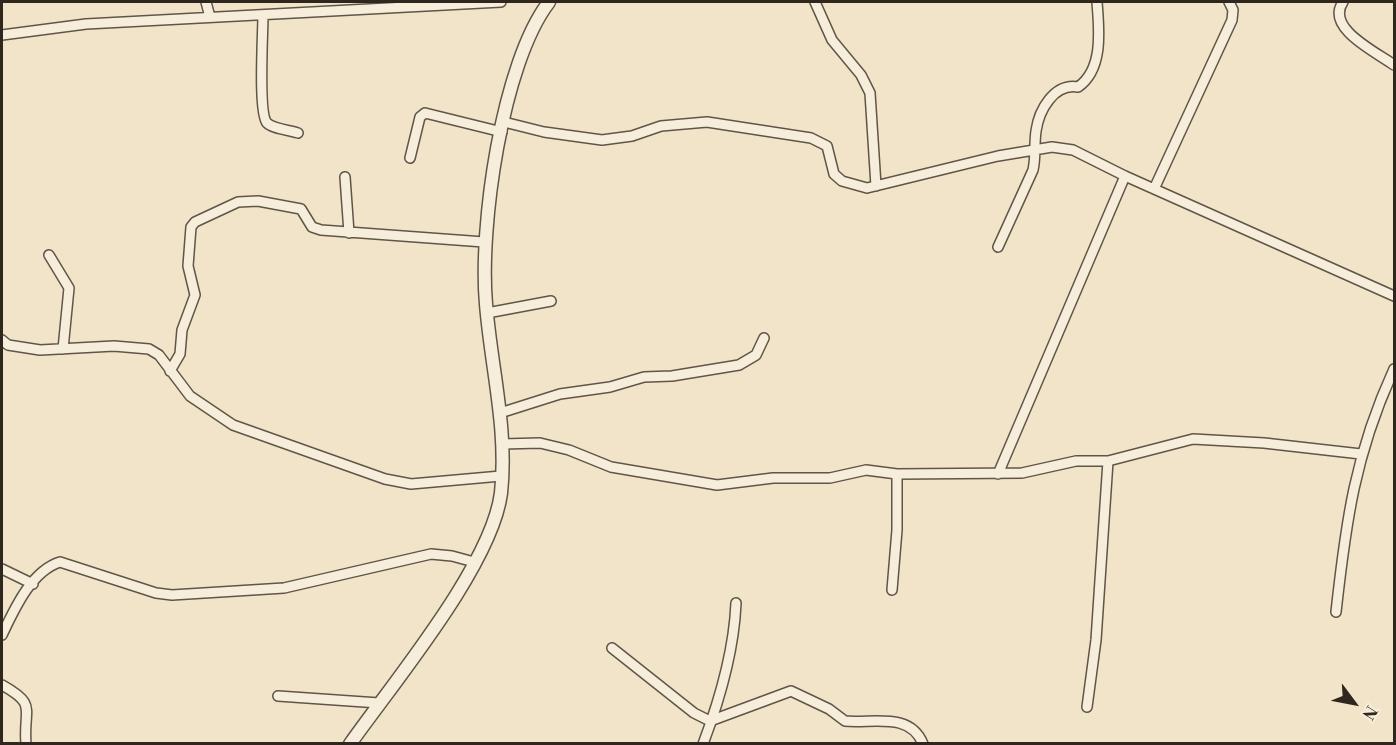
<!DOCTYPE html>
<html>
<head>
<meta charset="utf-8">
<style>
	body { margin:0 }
	#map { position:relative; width:1396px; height:745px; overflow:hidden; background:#f2e4c8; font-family:"Libre Bodoni",serif }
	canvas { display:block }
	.frame { position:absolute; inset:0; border:3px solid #2f261d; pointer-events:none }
	.north { position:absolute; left:1324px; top:673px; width:60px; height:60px; -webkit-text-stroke:4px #f7eddb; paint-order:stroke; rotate:122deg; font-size:16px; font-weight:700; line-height:24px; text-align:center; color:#2f261d }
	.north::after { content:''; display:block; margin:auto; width:21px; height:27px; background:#2f261d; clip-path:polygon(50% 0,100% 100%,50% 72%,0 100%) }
</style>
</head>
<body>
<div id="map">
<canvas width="1396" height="745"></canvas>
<div class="frame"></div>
<div class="north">N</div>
</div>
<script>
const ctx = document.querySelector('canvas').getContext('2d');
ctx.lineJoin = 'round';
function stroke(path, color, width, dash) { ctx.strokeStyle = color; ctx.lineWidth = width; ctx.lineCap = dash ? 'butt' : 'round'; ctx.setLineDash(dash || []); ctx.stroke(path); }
const minor = new Path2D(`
	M206,2L210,17
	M815,2L832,40L861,75L870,93L876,186
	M1343,2C1325,28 1376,52 1394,65
	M263,15C263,33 258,113 267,123C273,129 290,130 298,133
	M2,35L86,24L501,2
	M504,122L544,132L602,140L632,136L661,126L707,122L811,138L827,146L834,174L842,181L867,188L998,156L1052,147L1073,150L1125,176L1394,296
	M410,158L420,117L425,113L502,132
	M345,177L349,233
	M1154,189L1232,20L1233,10L1229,2
	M998,247L1033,170C1036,157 1034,145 1036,131C1039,110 1054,83 1078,87C1104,69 1099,29 1097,2
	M49,255L69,288L63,349
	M487,313L551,301
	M2,340L8,345L40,350L114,346L149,349L159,355L190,396L233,425L385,479L411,484L501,476
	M170,371L180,354L182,330L195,295L188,266L191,227L195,222L238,202L258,201L301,209L312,227L321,230L484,242
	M500,413L560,394L610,387L644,377L672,376L739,365L756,355L764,338
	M502,444L540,443L569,450L611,467L717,485L773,478H830L866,470L897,474L1022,473L1076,461H1108L1193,439L1264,443L1361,454
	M998,474L1125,176
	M2,569L33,584
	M892,590L897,530V474
	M1336,612C1346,521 1355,454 1394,369
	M2,635C14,610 31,571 60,562L156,593L172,595L284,588L431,554L452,556L474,562
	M612,648L694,713L710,721L791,691L829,709L845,721C871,724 910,711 923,744
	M2,685C38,705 23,708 26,744
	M278,696L379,703
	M1087,707L1096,640L1108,461
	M703,744C720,699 734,651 736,603`);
const tertiary = new Path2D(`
	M350,744C393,683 492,565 501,493C508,429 491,367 486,304C479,227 502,63 549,2`);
stroke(minor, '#605648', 12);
stroke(tertiary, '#605648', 15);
stroke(minor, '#f7eddb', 9);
stroke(tertiary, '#f7eddb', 12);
</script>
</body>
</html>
